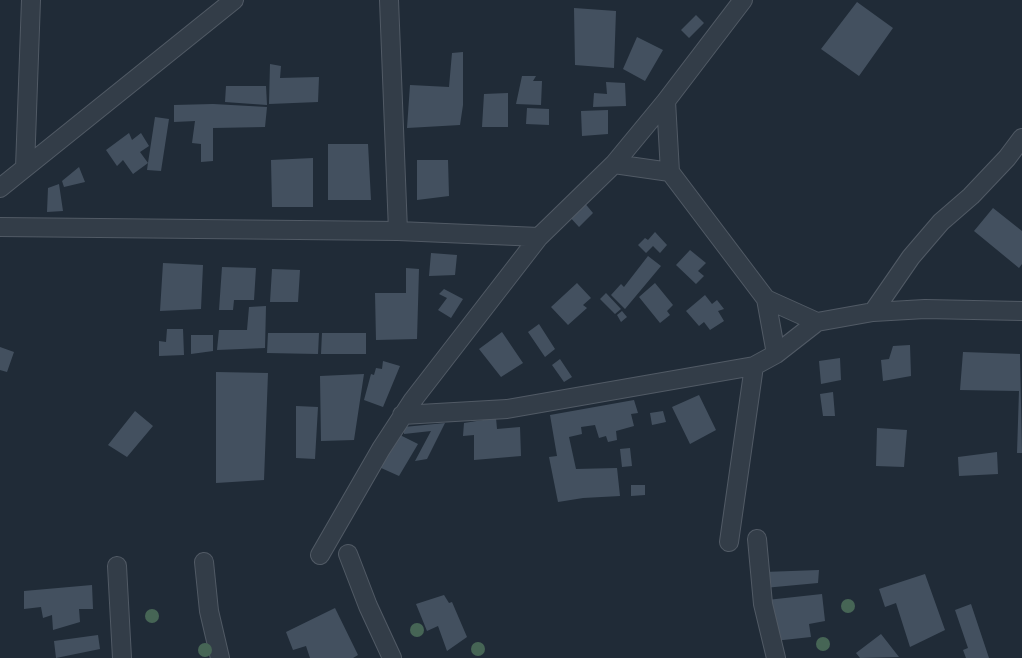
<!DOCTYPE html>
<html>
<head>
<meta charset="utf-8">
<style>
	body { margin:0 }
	canvas { display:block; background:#202b37 }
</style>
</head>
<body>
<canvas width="1022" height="658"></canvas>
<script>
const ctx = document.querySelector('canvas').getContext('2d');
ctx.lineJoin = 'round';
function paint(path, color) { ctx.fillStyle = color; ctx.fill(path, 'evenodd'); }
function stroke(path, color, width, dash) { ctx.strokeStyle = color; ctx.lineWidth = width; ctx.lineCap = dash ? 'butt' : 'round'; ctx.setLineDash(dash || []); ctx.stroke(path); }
paint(new Path2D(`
	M857,2L893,28L859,76L821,49Z
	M574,8L616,11L614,68L575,65Z
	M696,15L704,23L689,38L681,30Z
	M637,37L663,50L645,81L623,69Z
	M463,52V105L460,125L407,128L410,85L449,87L452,53Z
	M270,64L281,66L280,78L319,77L318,102L269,104Z
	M522,76H536L533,81H542L541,105L516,104Z
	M606,82L625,83L626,106L593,107L594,93L607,94Z
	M226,86H266L267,105L225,102Z
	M508,93V127H482L484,94Z
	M213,104L267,107L265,127L213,128V161L201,162V144L192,143L195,121L174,122V105Z
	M527,108L549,109V125L526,124Z
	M608,110V134L582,136L581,111Z
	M155,117L169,119L161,171L147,170L148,163L133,174L123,160L117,166L106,150L129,133L132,140L141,133L149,146L140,152L148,163Z
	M328,144H368L371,200H328Z
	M313,158V207H272L271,160Z
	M417,160H448L449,196L417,200Z
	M79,167L85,182L64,187L62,181Z
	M59,184L63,211L47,212L48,188Z
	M583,201L593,213L579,227L568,215Z
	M993,208L1022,231V264L1019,268L974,231Z
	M655,232L667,245L660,253L653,246L646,253L638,245L645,238L648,240Z
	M690,250L706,263L698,271L704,276L696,284L676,265Z
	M431,253L457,255L455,275L429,276Z
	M648,256L661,266L625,309L611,295L621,284L624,287Z
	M163,263L203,265L201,309L160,311Z
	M222,267L256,268L254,300H234L233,310H219Z
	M406,268L419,269L417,339L376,340L375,293H406Z
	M272,269L300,270L298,302H270Z
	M577,283L591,298L583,305L587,308L568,325L551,307Z
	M655,283L673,305L667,311L670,315L660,323L639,297Z
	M444,289L463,299L451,318L438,310L447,298L439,294Z
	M606,293L621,309L615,314L600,299Z
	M705,295L712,304L717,300L724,309L718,311L724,321L710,330L704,322L699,326L686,311Z
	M266,306L265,348L217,350L219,330H247L249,307Z
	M622,311L627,317L621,322L617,315Z
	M539,324L555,349L545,357L528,332Z
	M167,329H183L184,355L159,356V341L166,342Z
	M502,332L523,363L501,377L479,349Z
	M268,333H319L318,354L267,353Z
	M322,333H366V354H321Z
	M191,335H213V351L191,354Z
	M910,345L911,376L883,381L881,360L889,359L893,346Z
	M0,347L14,352L7,372L0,370Z
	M963,352L1020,354L1022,453H1017L1019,391L960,390Z
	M840,358L841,380L821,384L819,361Z
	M560,359L572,377L564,382L552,365Z
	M383,361L400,366L383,407L364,400L371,374L374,375L376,368L382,369Z
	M216,372L268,373L264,480L216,483Z
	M364,374L354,440L321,441L320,376Z
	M833,392L835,416H823L820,394Z
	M699,395L716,430L690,444L672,407Z
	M634,400L638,413L631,414L634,426L616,431L617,440L608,442L606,436L599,438L595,425L581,427L582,434L569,437L576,469L617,468L620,496L583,498L558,502L549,457L557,456L550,415Z
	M296,406L318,407L315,459L296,458Z
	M135,411L153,426L127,457L108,445Z
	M663,411L666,422L652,425L650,413Z
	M496,418L497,429L520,427L521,456L474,460V435L463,436L464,423Z
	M445,423L427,459L415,461L431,431L404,434V427Z
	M877,428L907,430L904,467L876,466Z
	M398,434L418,444L399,476L379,467Z
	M630,448L632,466L622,467L620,449Z
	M997,452L998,474L959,476L958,457Z
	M631,485H645V495L631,496Z
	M819,570L818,583L764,588V572Z
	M925,574L945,630L910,647L896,603L885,607L879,589Z
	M92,585L93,609H79L80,622L53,630L52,615L43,618L41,607L24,609V591Z
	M822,594L825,621L809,624L811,637L774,641L767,600Z
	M444,595L449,603L452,602L467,637L447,651L438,626L427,631L416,604Z
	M971,604L989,658H966L963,650L968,648L955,610Z
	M335,608L358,655L353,658H310L306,646L293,650L286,632Z
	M881,634L899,657L860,658L856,653Z
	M98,635L100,649L56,658L54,641Z`), '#43505f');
const minor = new Path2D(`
	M389,0L398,231
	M666,101L670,172L766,299L776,354
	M614,164L670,172
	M25,168L31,0
	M0,188L234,0
	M0,227L398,231L539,237
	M766,299L817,322
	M873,312L911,257L941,222L971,196L1007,158L1022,138
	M402,415L507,409L754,366
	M757,539L763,604L776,658
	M729,542L754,366L776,354L817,322L873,312L925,309L1022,311
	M348,554L368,606L392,658
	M320,555L381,449L413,400L539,237L614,164L666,101L743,0
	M204,562L209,611L220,658
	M117,566L122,658`);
stroke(minor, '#515a65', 20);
stroke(minor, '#333d48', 18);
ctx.fillStyle = '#466555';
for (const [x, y] of [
	[848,606],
	[152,616],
	[417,630],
	[823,644],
	[478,649],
	[205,650]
]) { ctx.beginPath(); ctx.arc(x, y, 7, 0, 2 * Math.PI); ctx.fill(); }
</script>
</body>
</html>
